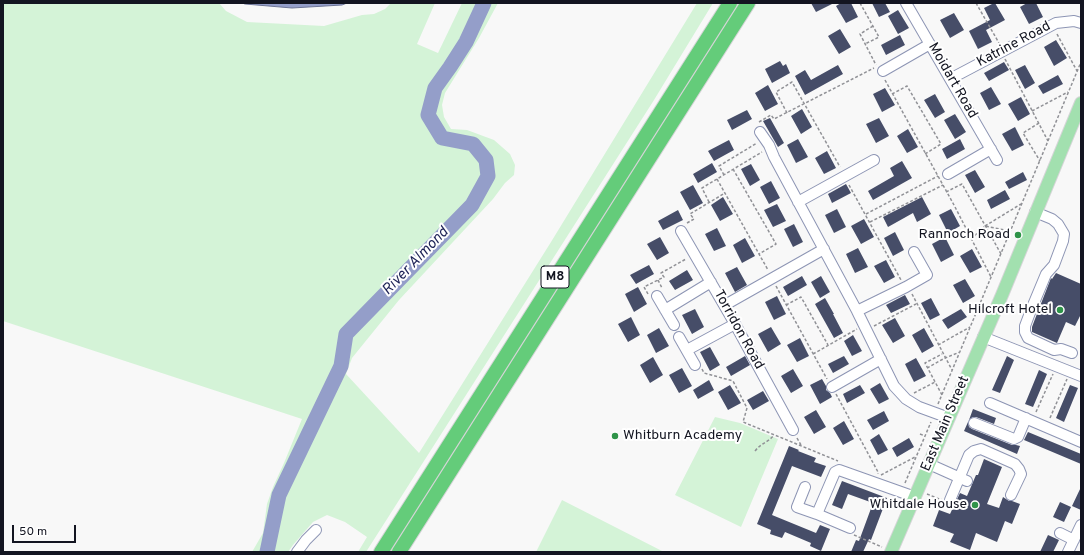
<!DOCTYPE html>
<html>
<head>
<meta charset="utf-8">
<style>
	body { margin:0 }
	#map { position:relative; width:1084px; height:555px; overflow:hidden; background:#f8f8f8; font-family:Overpass,sans-serif }
	canvas { display:block }
	.frame { position:absolute; inset:0; border:4px solid #131521; pointer-events:none }
	.scale { position:absolute; left:12px; top:525px; width:64px; height:18px; box-sizing:border-box; border:2px solid #131521; border-top:0; padding-left:5px; font-size:12px; line-height:14px; white-space:nowrap; color:#131521; -webkit-text-stroke:3px #fff; paint-order:stroke }
</style>
</head>
<body>
<div id="map">
<canvas width="1084" height="555"></canvas>
<div class="frame"></div>
<div class="scale">50 m</div>
</div>
<script>
const ctx = document.querySelector('canvas').getContext('2d');
ctx.lineJoin = 'round';
function paint(path, color) { ctx.fillStyle = color; ctx.fill(path, 'evenodd'); }
function stroke(path, color, width, dash) { ctx.strokeStyle = color; ctx.lineWidth = width; ctx.lineCap = dash ? 'butt' : 'round'; ctx.setLineDash(dash || []); ctx.stroke(path); }
function drawText(font, color, halo, rows, align = 'center') {
  ctx.font = font + ' Overpass,sans-serif'; ctx.lineWidth = 4; ctx.setLineDash([]); ctx.textBaseline = 'middle'; ctx.strokeStyle = halo; ctx.fillStyle = color; for (const [text, x, y, turn = 0] of rows) {
    ctx.save(); ctx.translate(x, y); ctx.rotate((+turn || 0) * Math.PI / 180); ctx.textAlign = isNaN(turn) ? turn : align; if (halo) ctx.strokeText(text, 0, 0); ctx.fillText(text, 0, 0); ctx.restore();
  }
}
paint(new Path2D(`
	M3,3H219L226,11L247,22L324,26L362,15L374,14L385,9L391,3H435L417,44L438,53L462,3H498L479,38L445,93L442,105L444,117L451,129L467,130L494,140L510,154L515,165L514,175L505,183L493,199L399,300L352,358L346,374L419,453L551,242L697,3H713L654,100L366,552H358L367,537L345,522L327,515L313,522L293,545L288,552H252L263,533L267,504L273,487L284,463L302,419L3,321Z
	M715,417L740,423L778,439L741,527L675,495Z
	M562,500L664,552H536Z`), '#d4f3d7');
const water = new Path2D(`
	M244,3H347L342,5L292,8L245,4Z`);
paint(water, '#949ec9');
stroke(water, '#6d7597', 1);
stroke(new Path2D(`
	M267,552L279,495L341,366L346,334L472,205L488,176L486,160L473,144L442,138L428,115L435,88L450,67L466,42L484,3`), '#949ec9', 15);
paint(new Path2D(`
	M811,3H834L816,12Z
	M841,3H851L858,17L846,23L836,6Z
	M872,3H885L890,12L879,17Z
	M994,3H995L1005,20L986,30L992,42L978,49L969,31L990,20L984,8Z
	M1027,3H1036L1043,17L1029,24L1020,7Z
	M898,10L909,28L898,34L888,16Z
	M954,13L964,30L950,38L940,20Z
	M840,29L851,47L839,54L828,36Z
	M900,35L905,45L886,55L881,45Z
	M1056,40L1067,58L1054,66L1044,47Z
	M780,61L783,66L786,64L790,73L772,83L765,69Z
	M1004,62L1009,70L989,81L984,73Z
	M838,65L843,74L805,95L795,76L805,70L811,80Z
	M1025,65L1035,83L1025,89L1015,70Z
	M1058,75L1063,84L1043,94L1038,86Z
	M768,85L778,104L765,111L755,93Z
	M991,87L1001,104L989,110L980,93Z
	M885,88L895,105L882,112L873,94Z
	M935,94L945,112L935,118L924,100Z
	M1021,97L1030,114L1018,121L1008,104Z
	M802,109L812,127L801,134L791,116Z
	M747,110L752,119L732,130L727,120Z
	M955,114L966,132L955,139L944,120Z
	M770,118L784,143L778,147L763,121Z
	M879,118L889,136L876,143L866,124Z
	M1015,127L1024,145L1012,151L1002,134Z
	M908,129L918,147L907,153L897,136Z
	M798,139L808,157L796,163L787,145Z
	M960,139L965,149L947,159L942,149Z
	M729,140L734,150L714,161L708,151Z
	M827,151L836,168L824,174L815,158Z
	M902,161L912,178L873,200L868,191L894,176L890,168Z
	M712,163L717,172L698,183L693,174Z
	M751,164L760,180L750,186L741,169Z
	M975,170L985,187L975,193L965,175Z
	M1023,172L1027,180L1009,189L1005,182Z
	M771,181L780,198L769,204L760,187Z
	M846,184L851,193L832,203L828,194Z
	M693,185L703,203L690,210L680,192Z
	M1005,190L1010,199L991,209L987,200Z
	M723,197L733,214L720,221L711,205Z
	M922,197L931,214L917,222L913,213L888,227L883,217Z
	M777,204L786,221L773,227L764,210Z
	M837,209L846,227L834,233L825,215Z
	M951,209L960,226L948,233L939,215Z
	M678,210L683,220L663,230L658,221Z
	M864,219L874,237L861,244L851,226Z
	M794,224L803,242L793,247L784,229Z
	M717,228L726,246L714,251L705,234Z
	M895,232L904,250L893,256L884,238Z
	M660,237L669,253L657,260L647,244Z
	M945,237L954,255L941,262L932,244Z
	M745,238L755,256L742,263L733,245Z
	M858,248L868,267L855,273L846,254Z
	M972,249L982,267L970,273L960,256Z
	M886,260L895,277L884,283L874,266Z
	M649,265L654,274L636,284L630,275Z
	M737,267L747,285L735,292L725,273Z
	M687,270L693,280L675,290L669,281Z
	M1056,273L1081,284V314L1075,326L1066,322L1057,343L1032,332V327L1035,319L1051,278L1052,279Z
	M802,276L807,285L788,296L783,287Z
	M821,276L830,292L820,298L811,282Z
	M965,279L975,296L963,303L953,285Z
	M638,287L647,304L634,312L625,294Z
	M905,295L910,304L891,313L886,305Z
	M777,296L786,314L774,320L765,302Z
	M825,298L834,314H833L843,333L834,338L815,304Z
	M931,298L940,315L930,320L921,303Z
	M695,309L704,327L692,334L682,315Z
	M961,309L967,317L948,329L942,320Z
	M631,317L640,335L628,342L618,324Z
	M895,318L905,336L893,343L882,325Z
	M771,327L781,344L768,352L758,334Z
	M659,328L669,346L656,353L647,335Z
	M924,328L934,346L922,353L912,335Z
	M853,335L862,351L852,356L844,341Z
	M800,338L809,356L797,362L787,345Z
	M710,347L720,365L710,371L700,352Z
	M745,356L750,365L731,376L726,367Z
	M844,356L849,364L833,373L828,364Z
	M1007,356L1014,360L1000,393L992,390Z
	M653,357L663,375L650,383L640,365Z
	M916,358L926,376L914,382L905,364Z
	M682,368L692,386L679,393L669,375Z
	M793,369L803,386L791,393L781,376Z
	M1039,370L1047,374L1033,407L1025,404Z
	M822,379L826,386V390L830,393L832,397L820,404L810,385Z
	M709,380L714,390L698,399L693,390Z
	M880,383L889,399L879,404L870,389Z
	M730,385L741,403L728,410L718,392Z
	M860,385L865,393L847,403L843,394Z
	M1070,385L1078,388L1064,422L1056,418Z
	M763,391L769,401L753,410L747,400Z
	M973,409L996,418L994,424L976,417H973L969,420Z
	M816,410L826,427L814,434L804,417Z
	M884,411L889,421L873,430L867,420Z
	M844,421L854,439L843,445L833,428Z
	M968,422L969,427L972,429L1012,445H1016L1020,446L1017,454L964,431Z
	M1028,432L1081,454V464L1024,440Z
	M879,434L888,450L878,455L870,440Z
	M909,438L914,447L897,457L892,448Z
	M789,446L799,450L798,451L816,458L814,462L826,466L821,477L792,466L772,515L816,533L820,525L830,529L821,551L810,546L811,543L785,532L782,538L770,534L771,530L757,524Z
	M984,459L1002,467L987,504L999,508L1003,497L1009,501H1012L1020,504L1012,524L1005,521L997,542L976,533L970,550L950,542L954,534L933,526L939,510L950,514L960,493L967,496L976,475H978Z
	M842,481L887,498L871,540L869,539L863,552H851L856,540L859,541L873,503L848,494L842,509L832,505Z
	M1081,487V510L1072,506Z
	M1060,502L1071,507L1064,522L1053,517Z
	M1048,535L1059,540L1053,552H1040Z`), '#464d68');
const minor = new Path2D(`
	M906,3L997,160
	M883,71L930,44
	M950,79L1056,23L1074,21L1081,23
	M760,132L769,145L774,157L857,311L894,386L906,399L919,407L949,418
	M948,174L991,149
	M798,202L874,160
	M1035,212L1052,219L1058,224L1064,234L1063,241L1054,265L1046,274L1031,310L1025,326V332L1028,338L1054,350L1061,349L1072,353
	M681,231L735,324L793,430
	M657,296L674,325
	M725,305L824,249
	M665,310L711,282
	M857,311L906,287L927,275L914,252
	M679,337L695,365
	M983,337L1081,376
	M687,350L735,324
	M832,387L881,359
	M990,403L1081,442
	M974,423L1014,439L1018,437L1026,418
	M929,464L967,481
	M805,487L797,507L817,514L850,528
	M950,500L969,455L974,451L981,449L1015,464L1019,469L1021,474L1011,495
	M817,514L835,472L839,470L915,497
	M1060,533L1074,540
	M297,552L306,540L316,530
	M1068,552L1081,525`);
const major = new Path2D(`
	M891,552L1002,295L1081,103`);
const highway = new Path2D(`
	M381,552L730,3
	M399,552L748,3`);
stroke(minor, '#8d95b4', 12);
stroke(major, '#d5d5d7', 14);
stroke(highway, '#d5d5d7', 16);
stroke(new Path2D(`
	M860,3L879,37L865,44
	M976,3L999,43
	M873,26L860,34L876,65
	M1057,34L1077,71
	M1005,59L1048,141
	M885,80L954,205L991,277
	M892,94L907,86L941,144L925,154
	M1032,111L1068,92
	M787,113L776,92L792,82L840,167
	M759,122L771,115L774,119L874,68
	M1039,123L1023,133L1040,161
	M733,169L776,244L759,254
	M724,175L719,166L757,143
	M717,179L768,270
	M849,185L901,280
	M946,192L962,184L1001,254
	M709,202L702,188L762,152
	M866,214L938,176
	M870,222L943,185
	M687,223L694,219L690,214L725,193
	M985,226L1021,204
	M971,239L985,226L1010,231
	M658,280L662,288
	M776,286L827,379
	M648,294L644,287L664,277L661,273L686,259
	M912,294L952,370
	M786,305L801,297L828,345
	M874,326L916,304
	M938,345L970,327
	M813,354L857,329
	M927,368L945,358L960,352
	M702,369L704,373L733,381L747,408L743,422L838,461
	M914,393L935,382
	M836,394L878,472V474
	M942,395L925,363L942,354
	M938,404L1081,62
	M1036,412L1053,374
	M1050,418L1067,379
	M920,434L925,436
	M797,438L801,445
	M755,451C761,443 769,442 774,435
	M881,475L915,457
	M905,483L931,422
	M927,494L942,500
	M854,535L882,547`), '#909196', 1.5, [3, 2]);
stroke(minor, '#fff', 10);
stroke(major, '#a2e0af', 12);
stroke(highway, '#64cc7a', 14);
for (const [x, y, r, color] of [
	[1018,235,4,"#2f9449"],
	[1060,310,4,"#2f9449"],
	[615,436,4,"#2f9449"],
	[975,505,4,"#2f9449"]
]) { const dot = new Path2D(); dot.arc(x, y, r, 0, 2 * Math.PI); ctx.fillStyle = color; ctx.fill(dot); stroke(dot, '#fff', 1.5); }
for (const [x, y, w] of [
	[555,277,28]
]) { const box = new Path2D(); box.roundRect(x - w / 2, y - 11, w, 22, 3); ctx.fillStyle = '#fff'; ctx.fill(box); stroke(box, '#131521', 1); }
drawText('bold 13px', '#131521', null, [
	["M8",555,277]
]);
drawText('14px', '#131521', '#fff', [
	["Katrine Road",1014,45,-28],
	["Moidart Road",952,81,60],
	["Torridon Road",738,330,61],
	["East Main Street",946,424,-67]
]);
drawText('14px', '#131521', '#fff', [
	["Rannoch Road",1010,235],
	["Hilcroft Hotel",1052,310],
	["Whitburn Academy",623,436,"left"],
	["Whitdale House",967,505]
], 'right');
drawText('italic 15px', '#1d2256', '#fff', [
	["River Almond",416,262,-46]
]);
</script>
</body>
</html>
